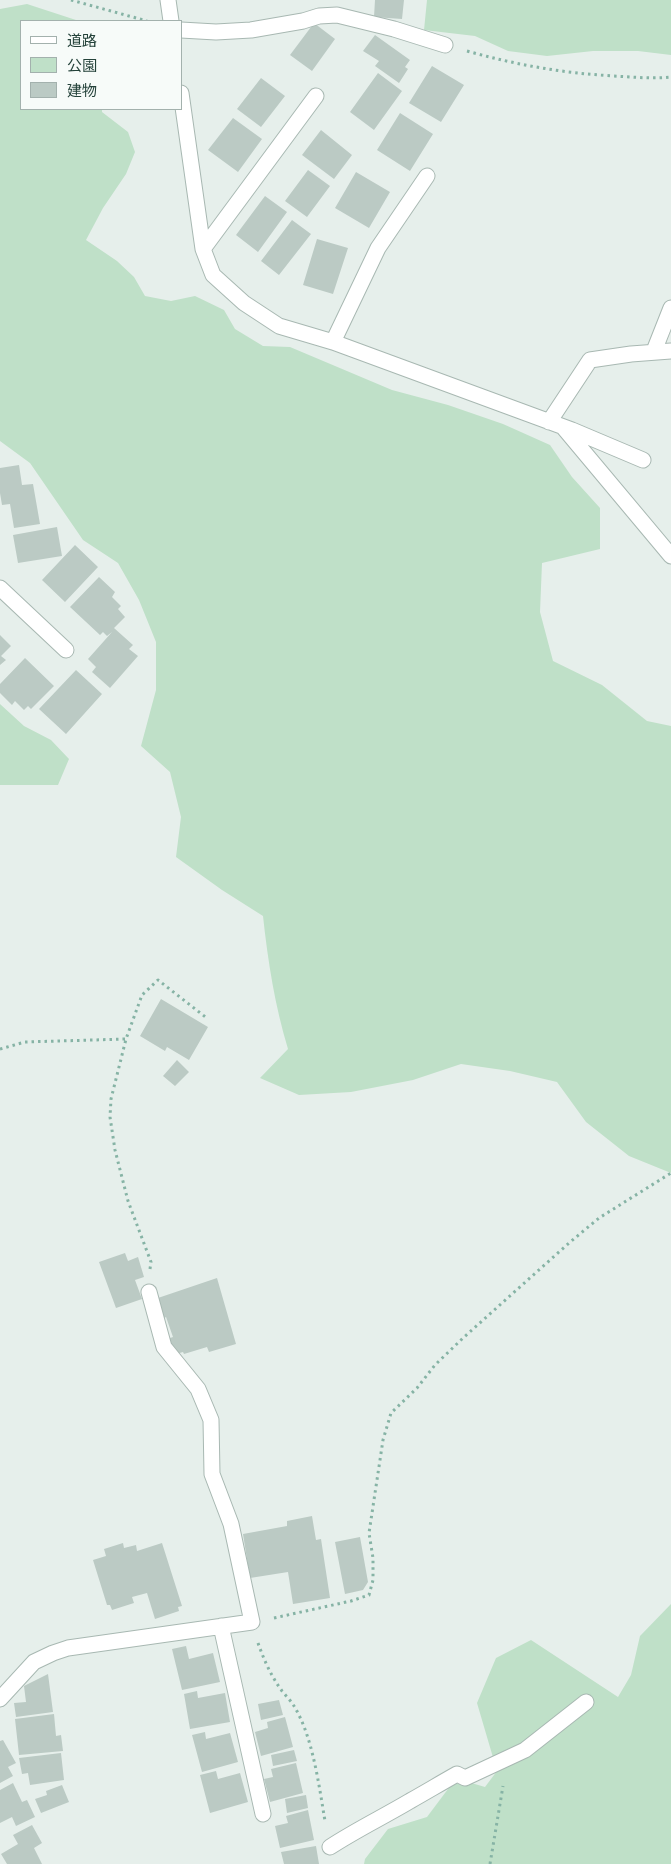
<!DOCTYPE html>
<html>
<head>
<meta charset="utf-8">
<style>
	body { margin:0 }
	#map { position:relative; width:671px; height:1864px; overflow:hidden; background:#e6efeb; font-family:Raleway,"Noto Sans JP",sans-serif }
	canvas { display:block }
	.legend { position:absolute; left:20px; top:20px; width:162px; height:90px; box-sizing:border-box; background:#f7fbf9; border:1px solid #a3b1ad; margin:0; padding:6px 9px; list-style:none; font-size:15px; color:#24423a }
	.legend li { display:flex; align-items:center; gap:10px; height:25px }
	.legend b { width:25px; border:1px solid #a3b1ad }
</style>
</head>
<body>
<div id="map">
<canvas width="671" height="1864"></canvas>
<ul class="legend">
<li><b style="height:6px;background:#fff"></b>道路</li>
<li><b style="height:14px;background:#bfe0c8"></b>公園</li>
<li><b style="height:14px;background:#bbcac4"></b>建物</li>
</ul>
</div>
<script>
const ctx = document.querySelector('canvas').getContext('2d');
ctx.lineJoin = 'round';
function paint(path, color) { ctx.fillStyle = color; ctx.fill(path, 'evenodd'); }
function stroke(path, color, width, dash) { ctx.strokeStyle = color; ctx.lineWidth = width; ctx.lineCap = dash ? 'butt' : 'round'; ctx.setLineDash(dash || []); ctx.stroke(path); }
paint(new Path2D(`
	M427,0H671V55L638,51H593L547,56L508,51L475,36L424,30Z
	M27,4L79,21H21V109H102V112L128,132L135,152L126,174L103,208L86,240L117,261L134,277L145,296L171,301L195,296L224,310L235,329L263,346L290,347L392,390L448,405L503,424L550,445L572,477L600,508V549L542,563L540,612L553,661L602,685L647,721L671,726V1173L629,1156L586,1122L557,1082L510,1071L461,1064L413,1080L351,1092L299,1095L260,1078L288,1049C275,1006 268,962 263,916L222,890L176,857L181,817L170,772L141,746L156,690V642L139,600L118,563L83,540L30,463L0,441V9Z
	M0,704L24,726L51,740L69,759L58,785H0Z
	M671,1604V1864H364L365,1859L388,1829L427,1817L451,1785L468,1782L485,1787L497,1771L477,1703L496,1658L531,1640L618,1697L631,1675L640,1636Z`), '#bfe0c8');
paint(new Path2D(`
	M375,0H404L402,19L374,17Z
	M314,23L335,39L312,71L290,55Z
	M375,35L410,60L405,67L408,69L399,83L375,66L379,61L363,51Z
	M432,66L464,85L441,122L409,103Z
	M378,73L402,91L374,130L350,112Z
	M261,78L285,96L261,127L237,109Z
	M400,113L433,134L410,171L377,150Z
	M233,118L262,139L238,172L208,150Z
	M321,130L352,155L334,179L302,155Z
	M308,170L330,186L307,217L285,201Z
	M356,172L390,192L369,228L335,208Z
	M265,196L287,212L258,252L236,235Z
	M292,220L311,234L279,275L261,261Z
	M317,239L348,248L333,294L303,285Z
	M19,465L22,485L33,484L40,524L14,528L10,504L2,505L0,493V468Z
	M57,527L62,556L18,563L13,535Z
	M75,545L98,567L65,602L42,580Z
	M99,577L115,592L112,597L121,606L118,609L125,617L114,628L133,645L129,649L138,656L110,688L92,672L96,667L88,659L112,632L107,636L103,632L100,635L70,607Z
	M0,635L11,646L1,656L6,660L0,665Z
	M25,658L54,686L31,709L28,706L24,710L15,701L12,705L0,693V684Z
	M76,670L102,694L66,734L39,709Z
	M161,999L208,1027L189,1060L167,1047L165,1051L140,1036Z
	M177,1060L189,1072L175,1086L163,1076Z
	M125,1253L128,1261L138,1257L144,1277L135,1280L142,1299L116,1308L99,1262Z
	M217,1278L236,1344L209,1352L207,1347L184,1354L183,1352L176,1354L167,1339L173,1337L166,1317L161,1320L155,1299Z
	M312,1516L316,1540L321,1539L330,1598L293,1604L288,1572L250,1578L243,1534L287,1526V1521Z
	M360,1537L368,1582L363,1590L345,1594L335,1542Z
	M123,1543L124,1548L136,1545L137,1551L162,1543L182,1606L178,1607L179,1611L155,1619L147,1593L132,1597L134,1603L112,1610L110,1605H107L93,1560L106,1556L104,1549Z
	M186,1646L189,1659L213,1653L220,1682L182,1690L172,1649Z
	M48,1674L53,1712L16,1717L14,1703L26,1702L24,1686Z
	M197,1691L198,1698L225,1693L230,1722L190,1729L184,1694Z
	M279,1700L283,1715L261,1720L258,1704Z
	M54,1714L56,1736L61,1735L63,1751L19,1755L15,1719Z
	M285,1717L293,1747L261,1756L255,1732L268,1728L267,1722Z
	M205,1732L206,1739L230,1733L238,1762L202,1772L192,1735Z
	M3,1740L16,1763L8,1767L13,1776L0,1783V1741Z
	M294,1750L297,1761L273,1766L271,1755Z
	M61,1753L64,1780L30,1785L28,1773L22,1774L19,1758Z
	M296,1763L303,1793L270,1802L264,1779L273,1777L271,1769Z
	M216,1771L218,1779L240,1773L248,1802L210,1813L200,1775Z
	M13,1783L22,1802L27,1800L35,1817L16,1826L12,1817L0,1823V1790Z
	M62,1785L69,1802L41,1813L35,1799L47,1795L46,1791Z
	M306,1795L308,1808L287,1813L285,1799Z
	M308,1810L314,1840L280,1848L275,1826L288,1823L286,1816Z
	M32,1825L42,1843L34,1848L42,1864H7L1,1854L18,1844L13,1835Z
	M316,1846L319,1864H284L281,1852Z`), '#bbcac4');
const minor = new Path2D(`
	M168,0L171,21
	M181,30L216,32L251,30L303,21L319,16L337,15L394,29L445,45
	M181,93L203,249L213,275L244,303L279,326L333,342L572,430L643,460
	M203,249L316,96
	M333,342L378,248L427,176
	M654,351L671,308
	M549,422L590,360L631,354L671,351
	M563,427L671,556
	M0,588L66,650
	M221,1626L263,1814
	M0,1699L34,1662L53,1653L68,1648L252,1622L231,1524L212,1474L211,1420L198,1389L164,1347L149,1292
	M330,1847C356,1830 383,1817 410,1801C426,1792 441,1783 457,1774L465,1778L525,1750L586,1702`);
stroke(minor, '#a8b8b2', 17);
stroke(new Path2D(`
	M71,0L147,21
	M467,51C517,65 562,73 614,76C633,77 652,79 671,77
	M0,1049L25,1042L126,1039
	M150,1269L151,1262L128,1201L115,1150L110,1117L111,1099L126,1039L142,995L158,980L208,1019
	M274,1618L351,1601L369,1595L373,1580V1558L369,1533L383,1440L391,1413L417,1388L435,1365L463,1338L569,1243L599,1218L671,1173
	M258,1643C264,1660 271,1676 282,1691C286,1696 291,1701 294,1706C313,1737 319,1786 325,1821
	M490,1864L503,1786`), '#86b3a5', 3, [2.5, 4]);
stroke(minor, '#fff', 15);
</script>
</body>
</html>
